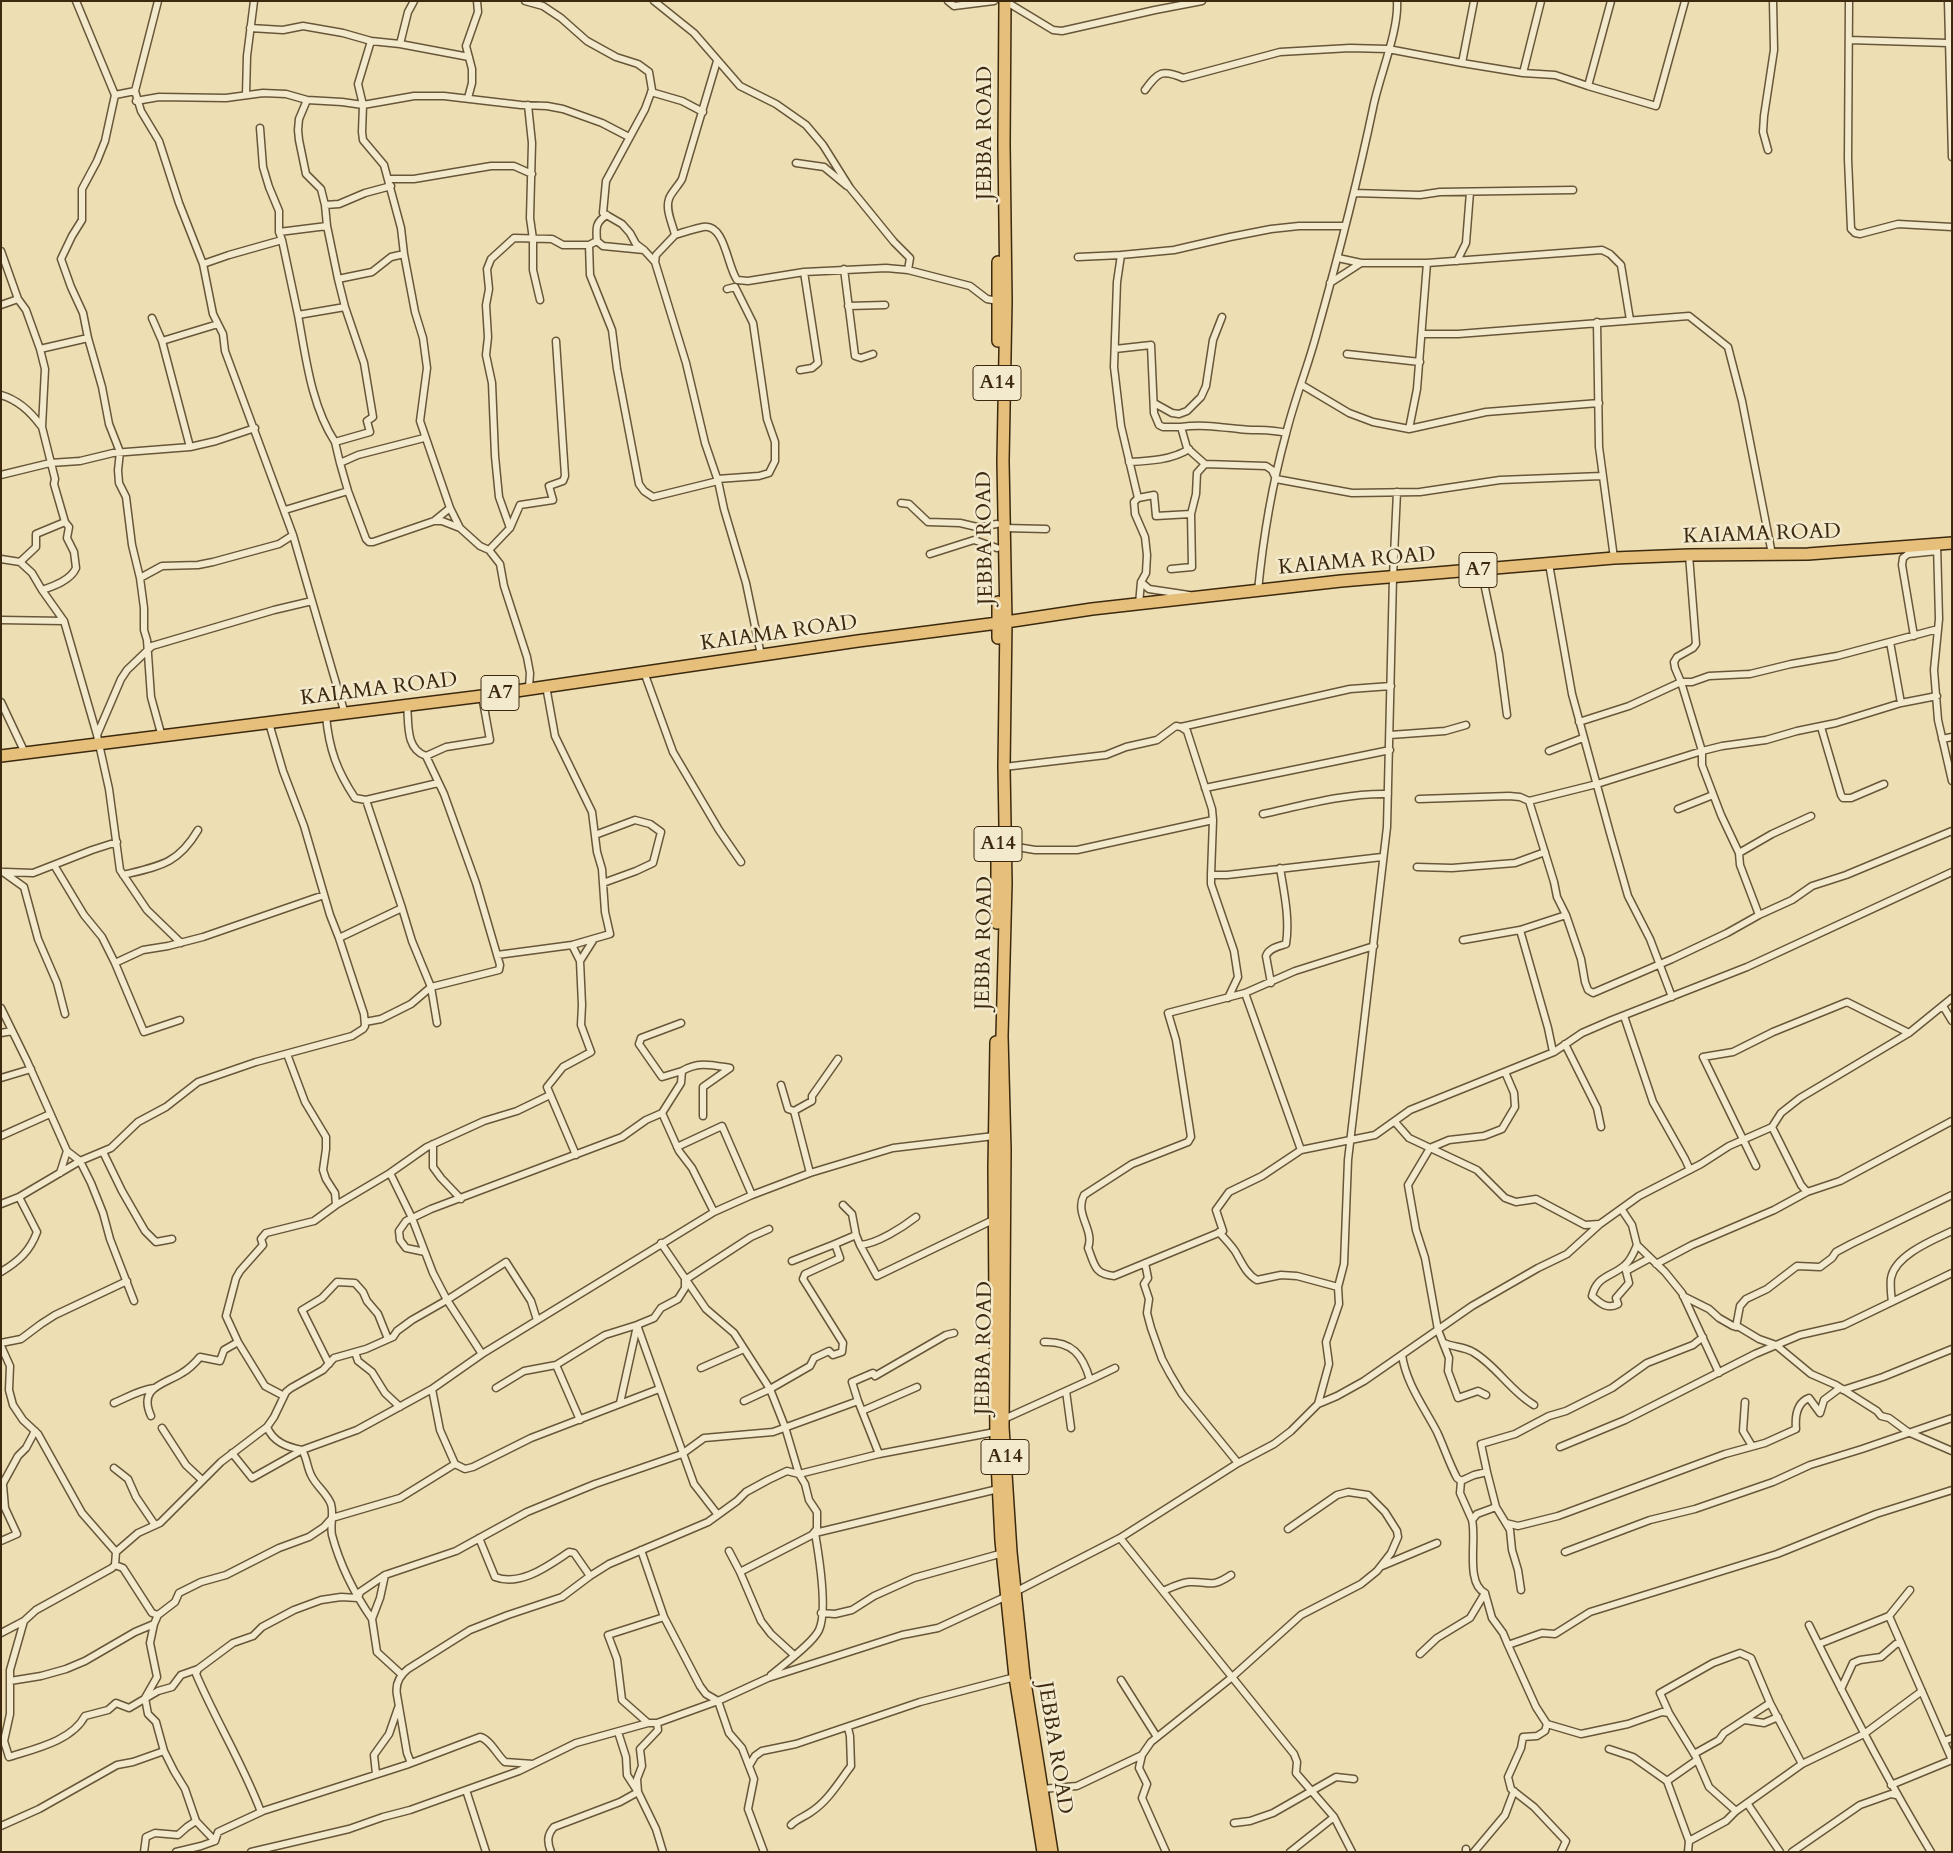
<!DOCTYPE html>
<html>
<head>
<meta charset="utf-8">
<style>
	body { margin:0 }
	#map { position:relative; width:1953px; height:1853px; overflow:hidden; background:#eddfb3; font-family:Cardo,serif }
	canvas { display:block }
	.frame { position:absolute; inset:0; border:2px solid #3c2910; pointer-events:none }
</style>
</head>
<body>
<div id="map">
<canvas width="1953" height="1853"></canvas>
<div class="frame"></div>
</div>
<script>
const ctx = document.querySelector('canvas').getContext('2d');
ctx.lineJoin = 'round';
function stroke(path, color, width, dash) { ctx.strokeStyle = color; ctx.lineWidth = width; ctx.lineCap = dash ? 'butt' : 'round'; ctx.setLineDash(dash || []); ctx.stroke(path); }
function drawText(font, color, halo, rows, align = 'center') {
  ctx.font = font + ' Cardo,serif'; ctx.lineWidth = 5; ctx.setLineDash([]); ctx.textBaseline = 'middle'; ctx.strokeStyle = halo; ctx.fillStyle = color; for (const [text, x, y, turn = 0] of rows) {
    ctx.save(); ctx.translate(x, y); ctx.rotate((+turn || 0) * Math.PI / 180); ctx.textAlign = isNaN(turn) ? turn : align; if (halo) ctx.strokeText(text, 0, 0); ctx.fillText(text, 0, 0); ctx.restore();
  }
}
const minor = new Path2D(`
	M76,1L115,95
	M414,1L408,12L400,44L371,41L358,84L363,105L362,132L363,140L384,165L401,228L404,254L415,312L423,338L427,368L420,421L450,508L460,528L480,546L489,550L500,564L504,586L527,657L530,673L529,688
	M525,1L543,6L561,18L587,41L616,57L638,64L649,72L652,90L645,109L606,181L603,213L622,224L630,233L636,244L644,250L655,262
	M654,1L694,33L740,86L776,104L806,125L823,145L850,188L894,242L910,258L908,270
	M948,1L954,6L994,1
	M1005,1L1053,30L1062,31L1155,10L1202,1
	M1611,1L1588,86L1656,106L1685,1
	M1849,1L1848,159L1851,229L1855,233L1860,234L1898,224L1952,227
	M1948,1L1952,157
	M250,28L283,30L303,26L343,33L371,41
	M1849,40L1948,43
	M400,44L469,57
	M717,61L682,179C679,185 670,194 669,199C665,210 673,225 675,235L656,255L655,262L686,363L705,443L718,481L724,509L746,583L761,655
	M1462,63L1474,1
	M1523,73L1555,75L1588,86
	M1145,90C1158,72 1162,69 1183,78L1280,52L1350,48L1388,49L1462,63L1523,73L1541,1
	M135,91L115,95L105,141L97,161L82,189V220L72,236L61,259L71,287L83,313L88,338L40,349L45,369L42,427L55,479L54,484L65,522L36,534V547L20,562L32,573L42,590L64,621L97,735L109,789L120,870L147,910L181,943
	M651,92L682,101L703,112
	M246,95L247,56L254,1
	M468,98L472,83V69L466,46L478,12L477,1
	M307,100L299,119L298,130L299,140L306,174L321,189L325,205
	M136,101L159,97L226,98L263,93L286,94L307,100L342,102L363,105L414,96H444L521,105L547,106L563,109L602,123L629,137
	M528,105L532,143L530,218L533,239V270L540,300
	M260,128L263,167L269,187L279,211V232
	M1768,150L1763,132L1764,116L1774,50L1773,1
	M796,163L824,167L847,186
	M389,179H414L491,166H514L532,174
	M1354,193L1420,195L1440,192L1573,190
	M327,226L338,279L372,272L391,257L404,254
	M675,235C684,232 694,229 703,227C725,223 727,266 737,280L748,281L804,272L886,268L908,270L970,286L987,299L998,301
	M282,240L298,315L345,307L338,279
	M597,241C596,229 595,222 607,215
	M589,245L590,275L612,330L617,369L639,484L644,491L653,497L718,481
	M1,251L18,299
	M1078,257L1121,255
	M1338,258L1361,263H1427L1602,250L1610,254L1621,265L1630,320
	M1457,261L1466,243L1470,192
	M203,264L229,255L282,240L279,232L327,226L325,205L339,204L365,193L391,186
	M844,269L855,356L861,358L873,354
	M1330,283L1361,263
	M1,305L18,299L26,310L40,349
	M848,306L885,305
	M298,315C306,358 311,405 335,442
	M152,318L162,341
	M1597,322L1599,447L1614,558
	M1422,334H1458L1689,316L1728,347L1742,401L1772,554
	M88,338L102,387L109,424L120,452L118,470L119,483L126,497L132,545L140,578
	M1115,349L1151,345L1154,413L1159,425L1163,427H1181L1187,448L1205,464L1197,473L1196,494L1191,514L1192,567L1171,569
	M1347,354L1420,362
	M800,370L812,368L818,363L804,272
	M1302,385L1349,413L1373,422L1409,429L1486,412L1599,403
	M1,395C18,400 31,412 41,426
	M1154,403L1172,413L1179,414L1187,411L1201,397L1206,386L1213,340L1222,317
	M1181,427C1201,424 1220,427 1239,429C1255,431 1270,429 1286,433
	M1409,429L1417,389L1427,263
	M424,438L358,455L340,463L348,491L366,539L369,542H373L434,521L450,508
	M190,447L162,341L218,324
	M1129,462C1149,461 1172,460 1189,449
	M340,463L335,442L370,432L367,421L373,417L364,363L345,307
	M1205,464L1266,466L1272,470L1276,479L1352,493L1420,492L1500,480L1602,476
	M1,475L50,463L80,461L113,453L190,447L216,441L255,428
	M717,479L759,476L769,473L775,461V442L767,419L753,323L735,287L727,289
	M1138,498L1134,502L1135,514L1145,537L1147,555L1146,573L1141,582L1139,604
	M901,503L909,504L928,522L960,523L977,527L997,524
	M285,510L348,491
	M1191,514L1156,516L1154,495L1138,498L1121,426L1114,367L1117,282L1121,255L1174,250L1230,237L1271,229L1299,226H1345
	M436,521H442L460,528
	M510,528L499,497L495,456L492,383L486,355L488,337L486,305L489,289L487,269L491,259L514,238L552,239L563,245H589L597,241L603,246L644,250
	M1004,528L1046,529
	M1937,544L1939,619L1934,670L1938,720L1952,781
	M489,550L510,528L520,505L553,500L549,486L563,481L565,476L556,341
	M930,554L974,540L997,548
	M1689,555L1696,644L1693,648L1677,657L1674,662L1675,668L1681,682L1702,751V765L1721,815L1739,853L1740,865L1759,915
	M1,559L20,562
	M1549,564L1572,694L1610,833L1628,896L1650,939L1672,997
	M1481,569L1499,654L1507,715
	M1141,582L1149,589L1189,595
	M42,590C54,586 71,580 76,568L74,552L67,538L69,527L65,522
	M1258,591C1263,538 1272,485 1286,434C1294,401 1307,369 1316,336C1337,261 1357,185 1373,108C1379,77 1399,31 1397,1
	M312,601L345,714
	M1,620L64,621
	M1914,636L1902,565L1903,558L1908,554L1937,551
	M1890,642L1901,703
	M644,672L673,752L719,830L741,862
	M1,702L25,753
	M407,705C409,723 405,749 426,756
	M326,716C329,749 337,771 355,798L366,800L438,783
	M1579,722L1629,706L1681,682H1692L1709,676L1750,674L1791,664L1837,656L1938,629
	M1181,727L1350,689L1391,686
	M1821,727L1841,795L1843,798H1851L1884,784
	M97,735L121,679L127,670L152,646L274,610L312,601L293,535L225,351L223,334L213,314L203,264L179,203L159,141L141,111L135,91L158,1
	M1390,735L1445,731L1466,725
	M162,737L151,697L147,640L144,630V608L140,578L162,566L198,565L213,562L279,544L293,535
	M1942,739L1952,737
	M1549,751L1583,738
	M1004,767L1106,755L1126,747L1157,740L1176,726L1181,727L1187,731L1212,809L1213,820L1211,875
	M1205,788L1390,750
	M1419,799L1509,796L1520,797L1529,801L1597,784L1702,751L1722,746L1766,740L1797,731L1836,723L1901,703L1937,696
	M1678,809L1713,795
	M1263,814C1304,805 1346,793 1388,794
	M595,835L635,820L650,824L661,832L653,863L636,871L603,883
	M1005,845L1035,850H1077L1213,820
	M1739,853L1772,834L1811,816
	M54,865L84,915L102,937L115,963
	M1417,867L1452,868L1515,863L1545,852
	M3,872L24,887L38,939L57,983L65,1014
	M5,872L33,873L92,850L117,842
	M123,875C160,866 178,864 198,830
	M402,908L412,941L431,987L437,1023
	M1566,915L1581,959L1585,982L1588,990L1593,993L1672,959L1727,933L1759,915L1792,900L1812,886L1846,875L1952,831
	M1520,930L1548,1028L1553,1052
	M339,938L402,908L366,800
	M1463,940L1520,930L1566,915L1557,897L1554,882L1529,801
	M572,945L580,961L582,1005L581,1025L591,1052L563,1067L547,1087L576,1155
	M1374,946L1295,971L1245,993L1168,1013L1176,1040L1191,1137L1188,1142L1132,1164L1084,1195C1074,1214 1095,1230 1088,1248C1095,1265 1094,1274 1114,1276L1223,1231L1216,1210L1229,1192L1262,1176L1301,1150L1375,1135L1410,1110L1554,1052L1582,1033L1612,1020L1747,967L1952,872
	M497,955L572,945L610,934L605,912L602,869L597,852L592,812L555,736L546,686
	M580,961L594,939
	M1271,983L1266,956C1269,948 1279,946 1286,944C1290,919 1284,892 1280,868
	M1245,993L1301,1150
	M1228,998L1238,977L1234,951L1211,884V875H1227L1382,857
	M1943,1006L1952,1021
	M1,1008L27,1061L67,1151L80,1161L91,1183L103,1213L110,1239L134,1301
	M1624,1016L1653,1102L1685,1159L1690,1170
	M180,1020L144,1032L115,963L143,950L168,946L203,937L324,895
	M365,1022L381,1019L411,1004L431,987L499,970L500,965L476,883L444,794L426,756L446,747L490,740L482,696
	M681,1023L641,1038L639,1044L662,1077L682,1071
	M1,1033L12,1031
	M1565,1044L1597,1108L1601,1127
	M287,1054L305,1102L326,1137V1149L323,1170L326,1179L335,1193L336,1205L390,1173L412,1218L433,1273L447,1300L482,1354
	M1,1078L31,1069
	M781,1085L788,1109L794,1111L810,1173
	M794,1111L812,1101V1096L838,1059
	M662,1113L681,1083L682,1071C698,1061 712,1065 730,1068L703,1087V1116
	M1395,1122L1409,1138L1477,1170L1505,1198L1516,1202L1536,1199L1585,1225L1599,1224
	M1772,1127L1801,1185L1807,1192
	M1,1136L50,1114
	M433,1144V1167L441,1178L461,1199
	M677,1147L722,1126L752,1195
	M103,1152L122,1191L145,1231L156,1242L172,1239
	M1756,1166L1703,1057L1733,1052L1773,1032L1847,1002L1909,1033
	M60,1173L67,1151
	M390,1173L427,1147L484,1121L517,1111L550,1095
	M1,1204L19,1197
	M1622,1210L1632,1225L1637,1245L1665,1272L1682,1293L1719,1373
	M1219,1232C1224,1238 1230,1244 1235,1251C1241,1261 1246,1274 1257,1280L1281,1275L1297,1276L1338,1287
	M856,1235L860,1245C877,1244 903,1227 916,1217
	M661,1243L706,1309L734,1333L770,1389L744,1401
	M835,1244L856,1235L852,1214L843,1205
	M860,1245L877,1276L995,1219
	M1637,1245C1634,1252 1631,1260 1625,1265C1612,1277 1597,1275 1592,1296C1600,1303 1607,1310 1618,1304L1616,1298L1629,1283L1626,1271L1650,1258
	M425,1252L406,1248L400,1240L399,1231L406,1221L431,1209L622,1137L646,1120L662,1113L679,1151L692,1168L714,1212
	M1145,1263L1148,1278L1144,1284L1149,1299L1147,1313L1151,1328L1162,1359L1170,1374L1182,1394L1238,1463
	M1656,1264L1692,1245L1774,1210L1807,1192L1840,1181L1952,1121
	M1,1272C19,1261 30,1251 37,1232L19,1197L80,1161L111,1148L138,1122L166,1107L198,1082L256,1062L352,1036L363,1029L365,1026L364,1014L339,938L330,915L304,826L283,771L269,723
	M1683,1296L1709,1309L1719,1318L1733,1326L1739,1327L1759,1339L1776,1345L1811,1374L1836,1385L1877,1411L1881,1416L1889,1418L1908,1432L1952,1451
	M1892,1302C1891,1294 1890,1286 1891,1278C1895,1255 1933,1240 1952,1231
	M637,1325L694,1484L718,1515
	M1736,1327L1740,1306L1746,1299L1767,1289L1797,1266L1820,1267L1832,1258L1836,1252L1851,1244L1952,1195
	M238,1342L226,1316L236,1278L240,1271L263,1245L261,1239L266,1233L314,1221L336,1205
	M1,1343L21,1339L41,1324L55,1315L127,1281
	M1444,1343C1453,1347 1465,1347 1473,1352C1497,1366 1510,1391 1534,1405
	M1,1346L10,1366L9,1390L13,1405L23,1420L38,1434L82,1513L116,1552
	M355,1352L358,1361L372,1372L385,1393L400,1407
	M1402,1355C1406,1383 1424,1407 1437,1432C1444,1447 1449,1463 1457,1478L1461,1481L1474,1475L1487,1472L1496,1507L1510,1530L1512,1550L1518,1570L1521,1590
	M329,1364L302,1310L322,1298L337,1282L355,1283L363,1292L367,1301L378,1314L388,1339
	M556,1365L580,1420
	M701,1368L744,1349
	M1090,1380L1115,1368
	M496,1388L524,1371L556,1365L605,1335L637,1325L654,1318L661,1308L678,1299L685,1288V1280L751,1237L769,1229
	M432,1389L357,1430L302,1450C307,1458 307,1467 311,1475C316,1486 326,1492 331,1504C334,1514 330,1525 332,1535C340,1565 354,1593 372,1619L380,1598L385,1575L456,1551L527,1512L595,1484L682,1454L704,1438L773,1432L858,1401L852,1382L873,1373L875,1376L946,1335L954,1333
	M659,1389L531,1438L473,1467L465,1469L455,1464L440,1430L432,1389L482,1354L714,1212L752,1195L810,1173L893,1148L994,1136
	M1843,1390L1883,1377L1952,1349
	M1066,1391L1071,1428
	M1486,1395L1478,1391L1458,1398L1448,1371L1449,1358L1438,1330L1425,1258L1416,1230L1408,1185L1430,1148L1449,1140L1484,1136L1502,1129L1515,1107L1514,1093L1505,1072
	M858,1401L879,1454
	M1745,1402L1743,1431L1752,1446
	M114,1403C128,1397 139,1390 154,1388
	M620,1403L637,1326
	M1318,1404L1337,1396L1364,1381L1472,1306L1538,1268L1567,1254L1600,1224L1639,1196L1701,1164L1729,1146L1772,1127L1781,1113L1800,1098L1909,1033L1952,998
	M862,1411L917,1387
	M151,1416C138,1387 163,1385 182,1373C189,1369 195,1363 200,1357L220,1361L224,1350L238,1342L265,1386L284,1396
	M1004,1419L1090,1380C1083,1355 1072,1341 1044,1342
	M162,1428L186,1465L202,1480
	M1560,1447L1625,1420L1755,1354L1800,1335L1844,1325L1952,1273
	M232,1453L252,1478L302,1450C287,1447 273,1442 267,1427
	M114,1468L128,1479L136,1497L155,1525
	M1487,1472L1481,1444L1515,1434L1549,1416L1566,1411L1612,1388L1647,1363L1693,1345L1703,1337
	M1461,1481L1460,1493L1472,1520
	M1,1487L18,1456L26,1448L35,1431
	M1506,1523L1518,1526L1558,1516L1725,1454L1765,1443L1796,1429C1795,1417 1796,1403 1809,1398L1820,1413L1824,1400L1840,1388
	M479,1538L495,1577C521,1587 549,1565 569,1552L574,1553L590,1576
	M1120,1538L1294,1754L1297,1762L1296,1773L1334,1817L1352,1852
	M1,1541L17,1534L5,1508L3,1485
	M641,1550L664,1617L608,1635L617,1659L622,1700L648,1723
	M729,1551L740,1572L812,1535L817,1529V1512L809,1500L805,1484L799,1474L785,1427L770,1389L810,1366L814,1358L829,1351L833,1355L842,1352L843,1343L803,1279L805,1274L840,1258L835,1244L792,1261
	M1565,1552L1650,1520L1695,1509L1773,1482L1810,1465L1862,1449L1952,1418
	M115,1565L123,1568L152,1613L158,1615
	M1382,1566L1437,1543
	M740,1572L761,1621L771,1634L794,1655
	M1163,1591C1172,1587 1180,1583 1189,1582C1210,1581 1210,1589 1231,1575
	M1015,1592L1120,1538L1238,1463L1274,1444L1291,1431L1318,1404L1329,1364L1326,1342L1339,1304L1338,1287L1344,1264L1348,1160L1387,827L1393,577L1397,492
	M1485,1593C1465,1583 1477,1539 1472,1520L1477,1514L1496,1507
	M821,1613L835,1614L852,1610L874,1596L914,1578L1003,1553
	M1889,1616L1952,1760L1891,1785
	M664,1617L700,1686L706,1694L718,1701L729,1733L742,1748L754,1779L748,1809L764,1852
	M372,1619L377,1652L401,1674
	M24,1621L10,1670V1714L4,1741L9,1757C34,1749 72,1741 85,1716L108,1710L116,1703L129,1708L158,1691L172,1687L181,1675L198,1669
	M154,1624L150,1643L157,1677L145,1698L148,1714L156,1722L164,1751
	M1809,1625C1847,1702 1886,1778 1931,1852
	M1,1633L24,1621L36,1610L112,1568L115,1565L116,1552L138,1533L160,1523L221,1462L267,1427L274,1417L286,1392L291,1388L323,1370L334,1358L366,1349L393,1337L397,1331L412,1320L447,1300L506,1262L531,1301L537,1320
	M1819,1644L1889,1616L1910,1590
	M1420,1654L1437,1638L1470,1618L1485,1593L1492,1618L1503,1633L1508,1645
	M771,1675C783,1665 813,1643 819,1630C828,1610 819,1556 815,1533L998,1489
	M1121,1680L1157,1737
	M10,1681L41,1676L66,1669L85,1661L135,1632L154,1624L158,1615L175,1602L179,1593L201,1582L226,1575L279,1548L309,1537L324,1527L332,1518L400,1498L455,1464
	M1841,1689L1853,1663L1860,1660L1881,1657L1896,1644L1901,1643
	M1669,1713L1662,1712L1628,1724L1581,1734L1547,1724L1536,1707L1508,1645L1542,1633L1555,1634L1590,1612L1777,1554L1876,1514L1952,1490
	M1745,1720L1764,1723L1778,1717
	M1547,1724L1545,1731L1537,1736L1523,1737L1521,1748L1508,1777L1511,1789L1534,1807L1566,1841L1561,1852
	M618,1732L626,1757L627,1775L638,1792L656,1829L663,1852
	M1944,1741L1952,1738
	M1609,1749L1633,1757L1667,1781L1689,1841L1688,1852
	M1694,1754L1719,1740L1724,1733L1770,1703
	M411,1763L407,1753L397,1695C395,1684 399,1676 408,1669L470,1630L508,1615L562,1597L590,1576L609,1564L708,1522L737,1501L746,1492L768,1480L787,1471L799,1474L879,1454L995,1432
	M749,1766L755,1756L762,1751L796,1744L920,1702L1015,1677
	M376,1774L374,1755L389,1734L398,1708
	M1667,1781L1697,1760
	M1042,1789L1077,1786L1142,1755
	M466,1790L486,1852
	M1747,1803L1780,1852
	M1736,1811L1709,1787L1696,1757L1669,1713L1660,1693L1713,1663L1740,1653L1751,1658L1770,1703L1802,1764
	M261,1812C243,1764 216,1721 196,1674L198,1669L233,1643L253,1636L262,1627L294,1610L321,1600L341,1597L358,1598L360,1592L385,1575
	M1234,1823L1250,1821L1273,1813L1336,1777L1354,1779
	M791,1825C797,1819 804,1817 811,1812C828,1801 839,1782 851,1766L850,1736L848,1728
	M1,1826L39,1809L117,1765L133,1762L164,1751L174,1771L185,1789L196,1821L215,1841
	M1689,1841L1726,1821L1736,1811L1802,1764L1864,1734L1922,1691
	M144,1852L146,1837L155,1833L178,1835L187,1827L196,1821
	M176,1852L201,1846L215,1841L218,1832L263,1811L406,1765L480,1737C490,1739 497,1755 505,1762L533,1764
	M251,1852L349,1829L383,1817L410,1810L519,1771L576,1743L648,1723H657L718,1701L768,1678L902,1635L938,1628L1007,1596
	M551,1852C547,1842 547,1835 554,1827L620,1802L638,1792L637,1779L642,1766L640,1749L658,1730L657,1723
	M1166,1852L1142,1798L1147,1784L1139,1768L1142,1755L1151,1742L1231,1678L1301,1615L1361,1584L1377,1571L1391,1553L1398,1537L1397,1531L1385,1512L1368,1495L1348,1492L1337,1495L1288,1529
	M1290,1852L1334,1817
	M1466,1852V1849
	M1474,1852L1505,1815L1514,1791
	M1792,1852L1860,1805L1891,1794L1896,1795`);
const trunk = new Path2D(`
	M1005,1L1004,144L1006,301L1003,461L1006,622L1004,767L1006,883L1002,1036L1005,1150L1003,1427L1011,1552L1024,1676L1052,1852
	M998,341V262
	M998,602V638
	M1006,622L1092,609L1341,581L1614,558L1689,555L1808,554L1952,543
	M1,756L482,696L858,641L998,623
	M997,923V857
	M996,1042L994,1167L996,1442L1001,1541L1015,1677L1043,1852`);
stroke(minor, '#685639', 9);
stroke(trunk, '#3c2910', 14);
stroke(minor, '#f3eace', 6);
stroke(trunk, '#e6c07a', 11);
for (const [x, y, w] of [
	[997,383,48],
	[1478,570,38],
	[500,693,38],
	[998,844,48],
	[1005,1457,48]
]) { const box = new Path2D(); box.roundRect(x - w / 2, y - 17.5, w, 35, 4); ctx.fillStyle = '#f3eace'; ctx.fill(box); stroke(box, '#3c2910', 1); }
drawText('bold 20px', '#3c2910', null, [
	["A14",997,383],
	["A7",1478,570],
	["A7",500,693],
	["A14",998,844],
	["A14",1005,1457]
]);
drawText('21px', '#3c2910', '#f3eace', [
	["JEBBA ROAD",986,133,-90],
	["KAIAMA ROAD",1762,535,-2],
	["JEBBA ROAD",986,538,-91],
	["KAIAMA ROAD",1357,562,-5],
	["KAIAMA ROAD",779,634,-8],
	["KAIAMA ROAD",379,690,-7],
	["JEBBA ROAD",985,943,-89],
	["JEBBA ROAD",985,1348,-89],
	["JEBBA ROAD",1054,1748,81]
]);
</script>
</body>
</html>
